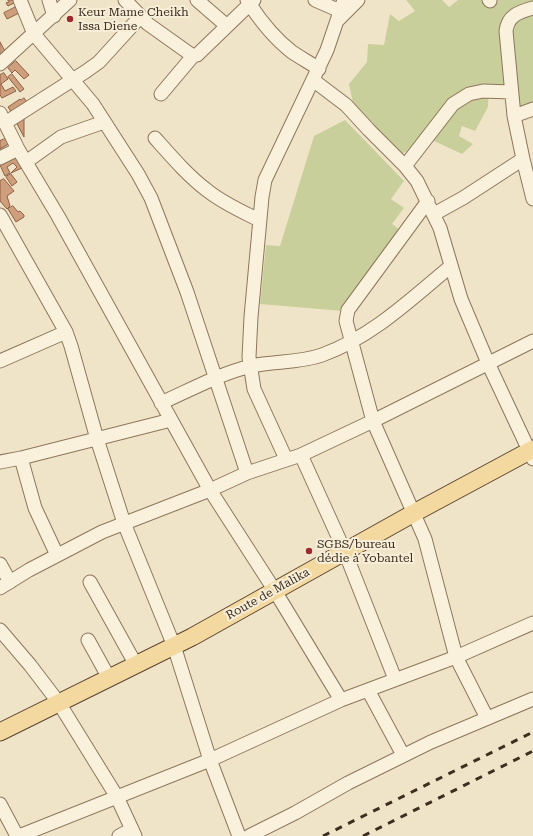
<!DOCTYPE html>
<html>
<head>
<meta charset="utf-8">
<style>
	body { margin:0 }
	canvas { display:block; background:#f0e4c8 }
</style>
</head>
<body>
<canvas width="533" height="836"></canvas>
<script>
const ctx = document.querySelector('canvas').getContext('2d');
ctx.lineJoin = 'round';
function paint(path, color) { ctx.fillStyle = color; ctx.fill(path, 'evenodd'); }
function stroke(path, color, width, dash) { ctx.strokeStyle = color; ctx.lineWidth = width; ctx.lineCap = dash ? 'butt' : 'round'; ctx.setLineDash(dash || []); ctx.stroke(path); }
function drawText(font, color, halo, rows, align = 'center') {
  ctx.font = font + ' "Roboto Serif",serif'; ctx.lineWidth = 4; ctx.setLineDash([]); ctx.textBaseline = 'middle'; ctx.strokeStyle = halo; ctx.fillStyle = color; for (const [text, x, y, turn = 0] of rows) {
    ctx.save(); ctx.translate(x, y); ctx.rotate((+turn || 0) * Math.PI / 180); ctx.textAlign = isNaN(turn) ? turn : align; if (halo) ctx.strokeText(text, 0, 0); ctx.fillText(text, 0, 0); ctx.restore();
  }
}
paint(new Path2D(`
	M406,0H442L449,7L458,0H533V104L512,112L508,86L489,87L488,107L475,131L462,126L459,136L473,144L462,154L430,139L402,154L353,103L349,84L367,62L368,44L384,45L390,14L399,21L415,11Z
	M345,120L404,181L391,199L404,208L392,224L400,230L343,311L260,304L266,245L280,246L314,136Z`), '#c9cf9b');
const building = new Path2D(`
	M8,0H15L16,2L8,6L6,3L9,2Z
	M18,6L21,12L7,19L4,13Z
	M0,42L6,53L0,59Z
	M16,61L29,75L24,79L15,70L12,73L8,68Z
	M4,73L8,79L1,84L5,91L13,87L16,91L2,98L0,95V75Z
	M12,74L24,89L20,92L8,77Z
	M24,98L29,105L14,116L8,107L20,99L21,100Z
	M24,118V137L16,122Z
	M7,138L10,143L0,149V141Z
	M15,152L24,167L11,173L17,167L13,163L7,167L10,173L5,176L0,165V160Z
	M11,174L17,182L12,186L6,177Z
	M4,179L14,191L7,196L10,206L7,209L0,201V181Z
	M13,206L18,212L20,211L24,215V217L16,222L8,209Z`);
paint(building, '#cf9f7d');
stroke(building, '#8d5f41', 1);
const minor = new Path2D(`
	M20,0L34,34L93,104L138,174L151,198L187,292L247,473
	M49,0L54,16
	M125,0L148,24L193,56
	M197,0L227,26
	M247,0C259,19 274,38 292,52C301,58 310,63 319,69
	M315,0L340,11
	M489,0L490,1
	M533,8C519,12 508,15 506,31L514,116L523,159L533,199
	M338,20L358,0
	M0,64L70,0
	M313,80L346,105L369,130L405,166L417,181L440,228L461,299L488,363L533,459
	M161,94L193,56L197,55L254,0
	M0,113L18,149L58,216L210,490L275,591L341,700
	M514,116L533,109
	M5,123L85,72L99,62L140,17
	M155,138C171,156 188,176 208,191C223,203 241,211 259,220
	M0,158L18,149
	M26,162L61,137L104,122
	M405,166L453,104L469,94L483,91L511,92
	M428,201L348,310L346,321L373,421L425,539L456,657L487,718
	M434,214L463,198L523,159
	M0,215L66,332L71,346L97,439L124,523L174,646L210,760L239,836
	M0,361L66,332
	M161,403C190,390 219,374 251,366C275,361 299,363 322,355C372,337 411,299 451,266
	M301,455L345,552L395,679
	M21,458L35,508L57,555
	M286,459L254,389L249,357L251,317L262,197L265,180L327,50L344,0
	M0,462L21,458L171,420
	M0,564L10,582
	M90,582L136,665
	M0,588L29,570L102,532L210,490L247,473L301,455L373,421L533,341
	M0,630L30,665L59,703L117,797L135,836
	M88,640L109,678
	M368,690L403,755
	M0,804L17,836
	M19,836L210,760L341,700L456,657L533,623
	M119,836L132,829
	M249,836L295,813L348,783L431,742L533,699`);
const major = new Path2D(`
	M0,732L192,637L414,513L533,449`);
stroke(minor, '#8d765c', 15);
stroke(major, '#5b4430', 19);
stroke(minor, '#faf1dc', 13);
stroke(major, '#f3d9a0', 17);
stroke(new Path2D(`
	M323,836L533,732
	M363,836L533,751`), '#3d2e20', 3, [7, 7]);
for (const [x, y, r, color] of [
	[70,19,4,"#9e2a2b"],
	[309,551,4,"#9e2a2b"]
]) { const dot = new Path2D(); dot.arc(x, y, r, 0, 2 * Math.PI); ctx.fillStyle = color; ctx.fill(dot); stroke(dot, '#f7eed8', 1.5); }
drawText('12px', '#3d2e20', '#f7eed8', [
	["Keur Mame Cheikh",78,12],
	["Issa Diene",78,26],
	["SGBS/bureau",317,544],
	["dédie à Yobantel",317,558]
], 'left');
drawText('12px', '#3d2e20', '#f7eed8', [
	["Route de Malika",268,594,-29]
]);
</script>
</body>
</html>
